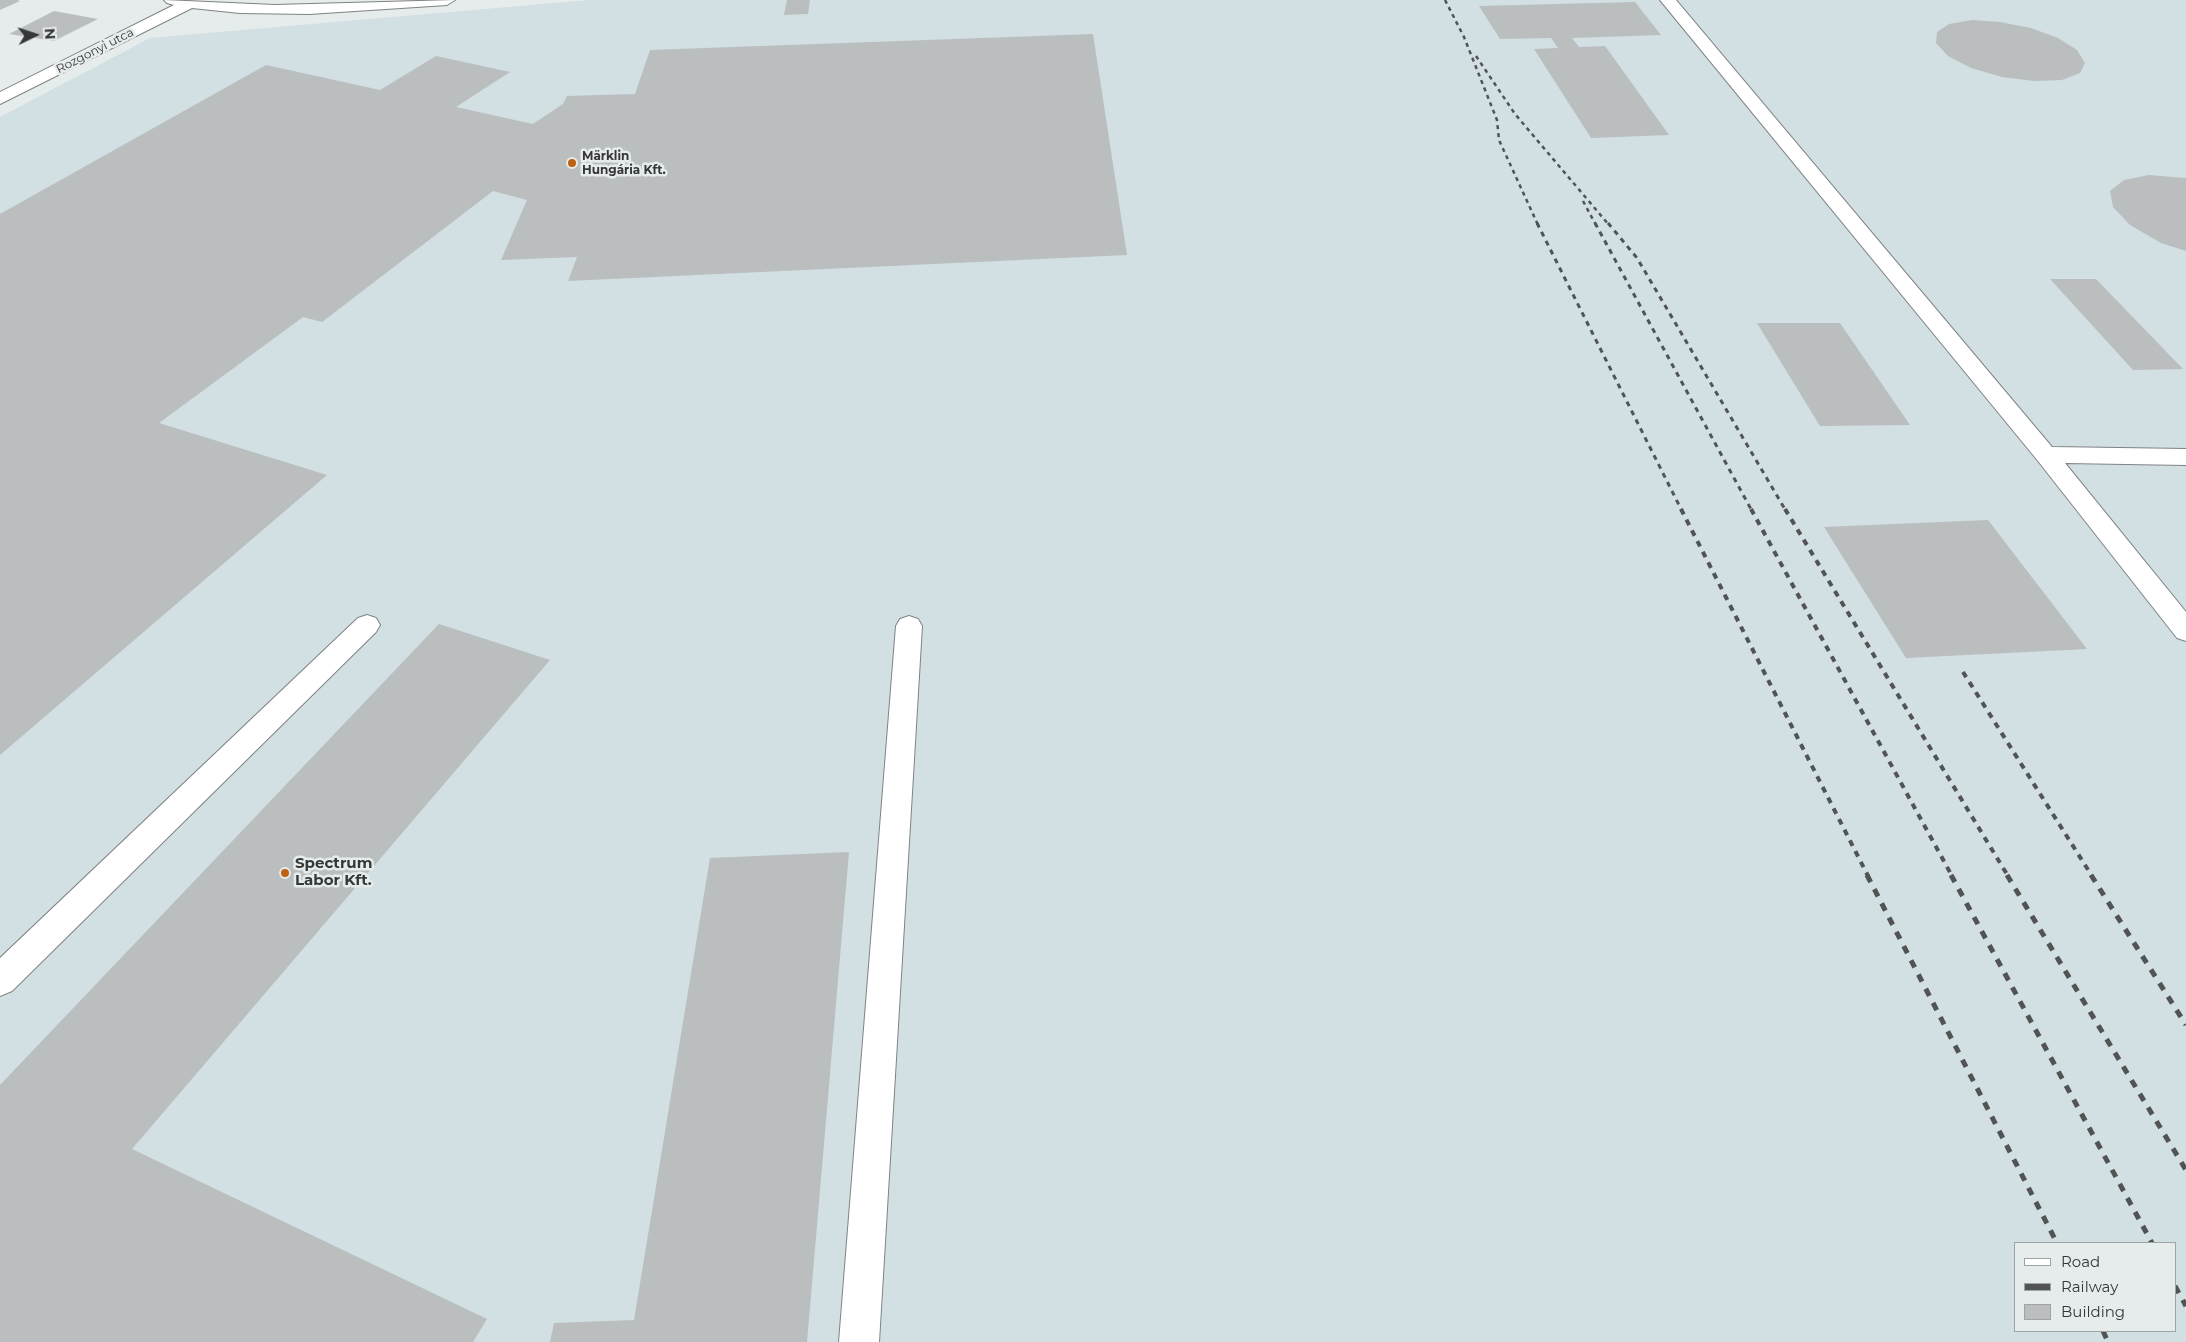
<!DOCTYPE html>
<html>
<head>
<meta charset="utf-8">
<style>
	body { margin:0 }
	#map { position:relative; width:2186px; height:1342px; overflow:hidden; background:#e6ebec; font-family:Montserrat,sans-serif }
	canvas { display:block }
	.legend { position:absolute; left:2014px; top:1242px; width:162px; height:90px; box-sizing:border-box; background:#e6ebec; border:1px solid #a0a3a4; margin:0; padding:6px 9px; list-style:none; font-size:15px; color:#363738 }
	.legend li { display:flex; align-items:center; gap:10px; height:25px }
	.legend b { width:25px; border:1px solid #a0a3a4 }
	.north { position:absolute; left:10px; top:10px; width:50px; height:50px; -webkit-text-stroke:4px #e6ebec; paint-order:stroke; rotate:86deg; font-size:14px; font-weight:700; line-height:20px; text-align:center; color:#363738 }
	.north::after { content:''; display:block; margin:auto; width:18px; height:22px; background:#363738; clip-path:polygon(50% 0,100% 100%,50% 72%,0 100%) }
</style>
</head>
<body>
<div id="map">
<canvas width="2186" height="1342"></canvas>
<ul class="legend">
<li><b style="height:6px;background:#fff"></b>Road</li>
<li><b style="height:6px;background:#515354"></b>Railway</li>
<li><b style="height:14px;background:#babebf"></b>Building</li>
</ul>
<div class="north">N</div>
</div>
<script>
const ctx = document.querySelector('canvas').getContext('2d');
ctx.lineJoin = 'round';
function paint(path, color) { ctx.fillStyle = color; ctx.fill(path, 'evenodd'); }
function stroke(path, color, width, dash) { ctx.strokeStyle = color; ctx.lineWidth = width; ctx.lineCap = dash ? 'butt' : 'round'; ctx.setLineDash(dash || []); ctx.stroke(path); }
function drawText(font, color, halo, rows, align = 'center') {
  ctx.font = font + ' Montserrat,sans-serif'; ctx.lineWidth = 5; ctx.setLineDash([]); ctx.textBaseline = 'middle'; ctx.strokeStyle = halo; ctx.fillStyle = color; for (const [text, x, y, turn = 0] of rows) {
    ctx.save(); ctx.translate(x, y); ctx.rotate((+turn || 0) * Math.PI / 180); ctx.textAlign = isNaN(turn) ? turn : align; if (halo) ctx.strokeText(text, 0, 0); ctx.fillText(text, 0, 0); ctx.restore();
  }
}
paint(new Path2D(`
	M589,0H2186V1342H0V117L150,38ZM2015,1243H2175V1331H2015Z`), '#d2dfe3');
paint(new Path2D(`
	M0,0H17L20,1L0,10Z
	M787,0H810L808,14L784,15Z
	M1635,2L1661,35L1572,38L1579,47L1605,46L1669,135L1591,138L1534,49L1558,48L1551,38L1500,39L1479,6Z
	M54,11L98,19L54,41L9,34Z
	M1972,20L2000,22L2031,28L2058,38L2077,50L2085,63L2080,73L2062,80L2034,81L2002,77L1971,68L1948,56L1936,43L1937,32L1949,24Z
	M1093,34L1127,255L568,281L577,257L501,260L527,200L493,191L322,322L303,317L159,423L327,475L0,755V214L266,65L380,90L436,56L510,72L456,107L533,124L563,104L567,96L635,94L650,50Z
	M2149,175L2186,178V251L2161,243L2130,225L2113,207L2110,191L2124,180Z
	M2050,279H2096L2183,369L2133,370Z
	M1757,323H1840L1910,425L1820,426Z
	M1988,520L2087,649L1906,658L1824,527Z
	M439,624L550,660L132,1149L487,1319L473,1342H0V1085Z
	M849,852L807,1342H550L554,1323L634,1320L710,858Z`), '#babebf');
const service = new Path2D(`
	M1660,0H1676L2052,447L2186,449V465L2065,463L2186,612V641L2177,638L2038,461Z
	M367,615L376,618L380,625L376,632L12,991L0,996V958L358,618Z
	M909,616L918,619L922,626L879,1342H839L896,626L900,619Z`);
const minor = new Path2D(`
	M164,0L275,5L455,0L447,5L309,14L240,13L192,8L0,104V92L174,5L167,3Z`);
stroke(service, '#7f8384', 2);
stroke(minor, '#7f8384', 2);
paint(service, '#fff');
paint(minor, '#fff');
stroke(new Path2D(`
	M1445,0L1464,37L1497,120L1499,140L1538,225
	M1476,56L1515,114L1609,225
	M1583,201L1596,225`), '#515354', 2.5, [4, 4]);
stroke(new Path2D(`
	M1537,223L1682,511
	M1595,223L1752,511
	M1608,223L1637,258L1786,511`), '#515354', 3, [5, 5]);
stroke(new Path2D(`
	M1681,509L1868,876
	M1751,509L1952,876
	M1785,509L2008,876
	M1963,672L2092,876`), '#515354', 4, [6, 6]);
stroke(new Path2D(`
	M1867,875L2057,1243
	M1951,875L2152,1243
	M2007,875L2186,1170
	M2091,875L2186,1025
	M2175,1286L2186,1306
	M2103,1331L2108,1342`), '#515354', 5, [8, 8]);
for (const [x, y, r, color] of [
	[572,163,5,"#be6111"],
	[285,873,5,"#be6111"]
]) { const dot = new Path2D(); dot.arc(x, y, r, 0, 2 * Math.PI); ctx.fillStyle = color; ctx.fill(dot); stroke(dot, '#e6ebec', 2); }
drawText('12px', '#363738', '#e6ebec', [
	["Rozgonyi utca",95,51,-27]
]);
drawText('bold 12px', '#363738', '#e6ebec', [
	["Märklin",582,156],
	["Hungária Kft.",582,170]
], 'left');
drawText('bold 15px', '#363738', '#e6ebec', [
	["Spectrum",295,864],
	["Labor Kft.",295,881]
], 'left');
</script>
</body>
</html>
